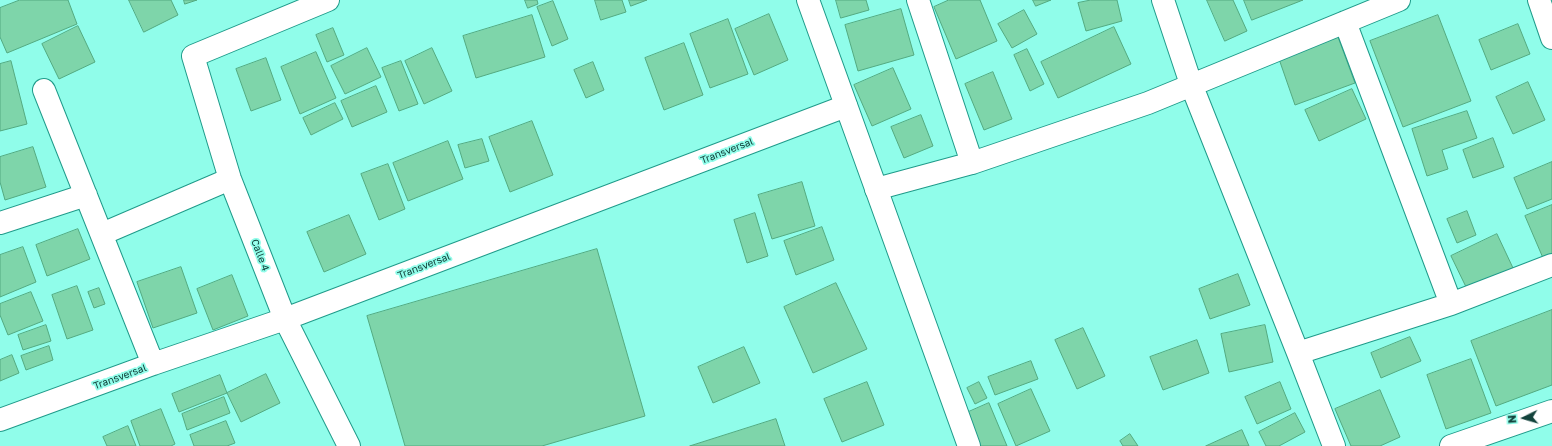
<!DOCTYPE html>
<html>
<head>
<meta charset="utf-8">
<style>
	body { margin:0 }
	#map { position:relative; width:1552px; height:446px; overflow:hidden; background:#90fdea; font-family:"Golos Text",sans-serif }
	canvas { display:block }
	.north { position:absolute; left:1504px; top:398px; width:40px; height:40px; -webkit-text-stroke:3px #90fdea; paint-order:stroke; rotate:265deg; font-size:11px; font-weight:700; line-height:16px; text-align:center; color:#13433c }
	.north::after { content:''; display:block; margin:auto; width:14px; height:18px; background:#13433c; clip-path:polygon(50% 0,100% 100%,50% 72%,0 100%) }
</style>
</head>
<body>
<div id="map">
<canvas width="1552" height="446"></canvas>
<div class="north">N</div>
</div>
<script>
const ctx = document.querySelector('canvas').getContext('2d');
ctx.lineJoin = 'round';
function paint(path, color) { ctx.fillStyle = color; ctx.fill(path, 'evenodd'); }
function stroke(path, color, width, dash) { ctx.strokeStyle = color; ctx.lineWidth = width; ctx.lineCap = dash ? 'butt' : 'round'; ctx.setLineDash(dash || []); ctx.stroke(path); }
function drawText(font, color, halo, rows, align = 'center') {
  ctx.font = font + ' "Golos Text",sans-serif'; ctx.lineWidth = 3.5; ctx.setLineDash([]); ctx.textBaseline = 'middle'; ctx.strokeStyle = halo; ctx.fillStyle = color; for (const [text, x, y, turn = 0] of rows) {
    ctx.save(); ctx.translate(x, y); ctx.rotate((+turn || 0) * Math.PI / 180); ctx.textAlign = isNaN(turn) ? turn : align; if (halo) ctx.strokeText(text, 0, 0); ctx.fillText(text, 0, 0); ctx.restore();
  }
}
const building = new Path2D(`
	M20,0H68L77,24L7,53L0,37V8Z
	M129,0H171L178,15L144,32Z
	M184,0H197L185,4Z
	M525,0H537L538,4L528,8Z
	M595,0H622L626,12L601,20Z
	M629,0H647L631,6Z
	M836,0H866L869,10L841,18Z
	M949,0H980L997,41L956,59L934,7Z
	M1033,0H1051L1036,6Z
	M1091,0H1117L1122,21L1086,31L1078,3Z
	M1207,0H1233L1247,31L1225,41Z
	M1244,0H1303L1252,20Z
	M553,1L568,39L552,46L537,7Z
	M901,9L914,55L858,71L845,25Z
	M1024,10L1037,34L1012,48L998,24Z
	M769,14L788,60L754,75L735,29Z
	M532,15L545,57L476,78L463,36Z
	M1438,15L1471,101L1403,127L1370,41Z
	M728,19L748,74L710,88L690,34Z
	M1518,24L1530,54L1491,70L1479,40Z
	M78,26L95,62L59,79L42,44Z
	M1114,27L1131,64L1058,98L1041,62Z
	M333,28L344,55L327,62L316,35Z
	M1338,37L1355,83L1295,105L1279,59Z
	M684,43L703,95L664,110L645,58Z
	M367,48L381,77L345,94L331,66Z
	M432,48L452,91L424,104L405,61Z
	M1027,49L1044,84L1030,91L1014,55Z
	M316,52L336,98L300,114L281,67Z
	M266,58L281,100L251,111L236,69Z
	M11,61L27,124L0,131V64Z
	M401,61L418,104L399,111L382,68Z
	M593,62L604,90L586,98L574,70Z
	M893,68L911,109L872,126L854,85Z
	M993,72L1012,119L984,130L965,84Z
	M1528,82L1545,120L1513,134L1496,97Z
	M376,86L387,112L352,127L341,101Z
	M1352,89L1366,119L1319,141L1305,110Z
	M335,103L343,119L311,135L303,118Z
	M1467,111L1477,138L1442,150L1448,169L1427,176L1412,129Z
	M921,115L933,146L904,158L891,127Z
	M532,121L553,175L510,192L489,137Z
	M1493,138L1504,167L1473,178L1463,150Z
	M482,139L489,161L465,168L458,145Z
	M448,141L463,179L408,201L393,163Z
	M33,147L46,187L5,200L0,182V157Z
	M1552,162V199L1527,209L1514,178Z
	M388,164L405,209L379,220L361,174Z
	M802,182L815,226L772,239L758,195Z
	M1552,205V254L1543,258L1525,216Z
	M1467,211L1476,235L1457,243L1447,219Z
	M755,213L768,256L747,263L734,220Z
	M349,215L366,254L324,272L307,232Z
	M822,227L834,260L796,275L784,241Z
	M78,229L90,259L47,276L36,245Z
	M1497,234L1513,268L1467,289L1451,256Z
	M23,247L36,282L0,297V255Z
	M597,249L645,416L542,446H405L367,316Z
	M181,267L197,313L153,328L137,282Z
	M1238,274L1250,305L1210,319L1199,289Z
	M232,275L248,316L213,330L197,289Z
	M836,283L867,349L813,373L784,307Z
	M77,286L93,330L67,339L52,295Z
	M99,288L105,304L94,308L88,292Z
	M31,292L43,321L8,335L0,315V304Z
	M1552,310V385L1496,406L1471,341Z
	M46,325L51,341L23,350L18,335Z
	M1265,325L1273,362L1229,372L1221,334Z
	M1083,328L1105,376L1077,389L1055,340Z
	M1410,337L1421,361L1381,378L1371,353Z
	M1197,340L1209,373L1163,390L1150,357Z
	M49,346L53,360L26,370L21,356Z
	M744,347L760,383L713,403L698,367Z
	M12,355L19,373L0,381V360Z
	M1471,359L1491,413L1446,429L1427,375Z
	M1031,361L1038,379L995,395L988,377Z
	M266,374L280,403L241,422L227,393Z
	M220,375L227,393L179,412L172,394Z
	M867,382L884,425L842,442L824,399Z
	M979,382L987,398L975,404L967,388Z
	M1280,382L1291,409L1257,424L1245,397Z
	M1031,389L1050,431L1016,446L998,404Z
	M1380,390L1400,437L1380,446H1351L1335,409Z
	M224,397L230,413L187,430L182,414Z
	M989,403L1007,446H977L964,414Z
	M161,409L175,444L171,446H140L131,421Z
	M1295,413L1305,432L1279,446H1266L1259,432Z
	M776,419L785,446H690Z
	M226,421L235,443L227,446H194L190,435Z
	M128,426L136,446H107L103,437Z
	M1242,430L1249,446H1206Z
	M1130,434L1138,446H1123L1120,441Z`);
paint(building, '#7ed5aa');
stroke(building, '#53aa80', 1);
const minor = new Path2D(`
	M328,0L193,56L230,179L285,319L349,446
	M918,0L972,163
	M1163,0L1191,84L1298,353L1334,446
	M1539,0L1552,38
	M1345,22L1451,304
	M44,90L153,364
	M876,189L972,163L1148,103L1399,0
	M0,223L86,195
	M102,234L230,179
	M1298,353L1451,304L1552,265
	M0,420L153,364L285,319L846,106
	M1451,446L1552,411`);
const tertiary = new Path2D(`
	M808,0L969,446`);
stroke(minor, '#1f9b8a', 24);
stroke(tertiary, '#1f9b8a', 24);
stroke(minor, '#fff', 22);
stroke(tertiary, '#fff', 22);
drawText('10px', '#13433c', '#90fdea', [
	["Transversal",727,151,-21],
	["Calle 4",260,255,69],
	["Transversal",424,266,-21],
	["Transversal",120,377,-20]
]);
</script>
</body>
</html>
